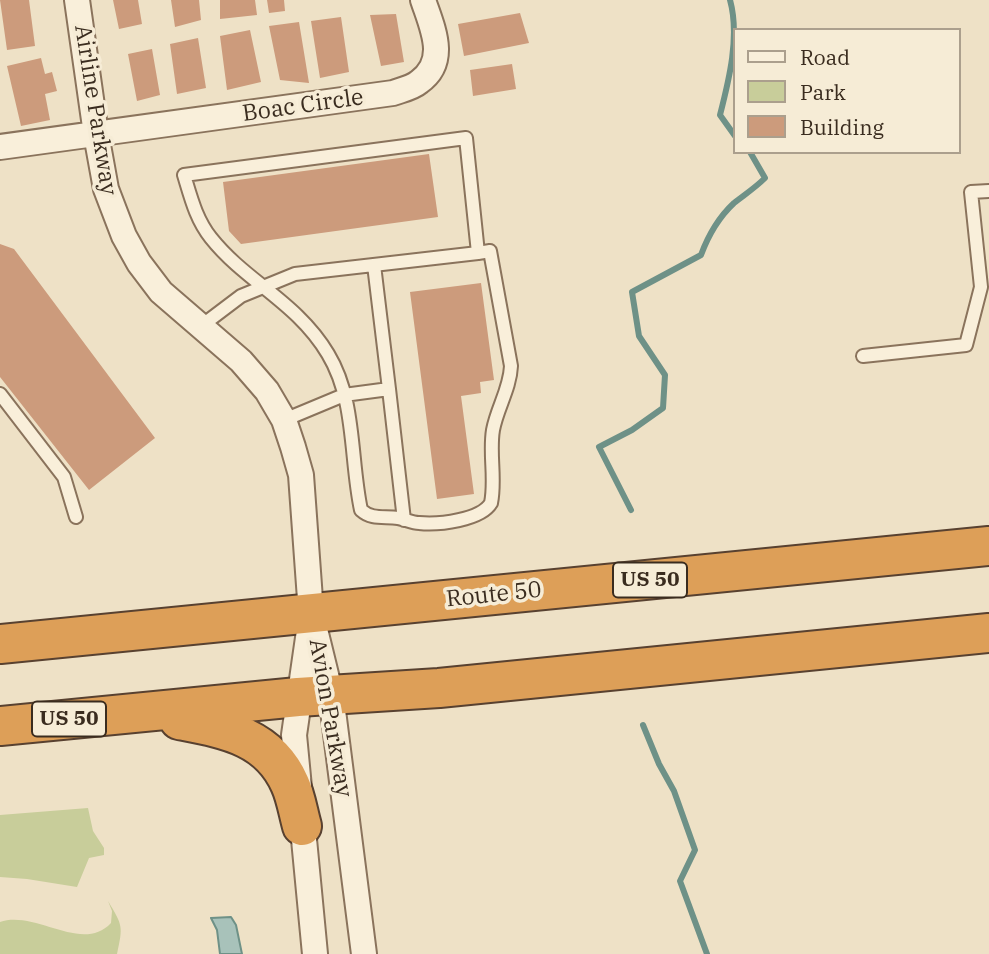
<!DOCTYPE html>
<html>
<head>
<meta charset="utf-8">
<style>
	body { margin:0 }
	#map { position:relative; width:989px; height:954px; overflow:hidden; background:#eee1c6; font-family:"IBM Plex Serif",serif }
	canvas { display:block }
	.legend { position:absolute; left:733px; top:28px; width:228px; height:126px; box-sizing:border-box; background:#f6ecd6; border:2px solid #ab9f8d; margin:0; padding:9px 12px; list-style:none; font-size:21px; color:#3a2c1f }
	.legend li { display:flex; align-items:center; gap:14px; height:35px }
	.legend b { width:35px; border:2px solid #ab9f8d }
</style>
</head>
<body>
<div id="map">
<canvas width="989" height="954"></canvas>
<ul class="legend">
<li><b style="height:9px;background:#f9efda"></b>Road</li>
<li><b style="height:19px;background:#c8cd9a"></b>Park</li>
<li><b style="height:19px;background:#cc9b7c"></b>Building</li>
</ul>
</div>
<script>
const ctx = document.querySelector('canvas').getContext('2d');
ctx.lineJoin = 'round';
function paint(path, color) { ctx.fillStyle = color; ctx.fill(path, 'evenodd'); }
function stroke(path, color, width, dash) { ctx.strokeStyle = color; ctx.lineWidth = width; ctx.lineCap = dash ? 'butt' : 'round'; ctx.setLineDash(dash || []); ctx.stroke(path); }
function drawText(font, color, halo, rows, align = 'center') {
  ctx.font = font + ' "IBM Plex Serif",serif'; ctx.lineWidth = 7; ctx.setLineDash([]); ctx.textBaseline = 'middle'; ctx.strokeStyle = halo; ctx.fillStyle = color; for (const [text, x, y, turn = 0] of rows) {
    ctx.save(); ctx.translate(x, y); ctx.rotate((+turn || 0) * Math.PI / 180); ctx.textAlign = isNaN(turn) ? turn : align; if (halo) ctx.strokeText(text, 0, 0); ctx.fillText(text, 0, 0); ctx.restore();
  }
}
paint(new Path2D(`
	M88,808L93,831L104,848V855L89,858L77,887L27,879L0,877V815Z
	M108,901C123,926 123,926 117,954H0V922C36,910 82,954 111,923L112,911Z`), '#c8cd9a');
const water = new Path2D(`
	M231,917L236,925L242,954H220L217,930L211,918Z`);
paint(water, '#a8c2ba');
stroke(water, '#6e9187', 2);
stroke(new Path2D(`
	M730,0C740,36 729,80 720,115L735,136
	M631,510L599,447L632,430L663,408L665,375L639,336L632,292L701,255C708,236 719,217 734,203C744,195 755,188 765,178L750,152
	M643,725L659,764L674,791L695,850L680,881L707,954`), '#6e9187', 6);
paint(new Path2D(`
	M0,0H29L35,46L7,50Z
	M113,0H138L142,24L119,29Z
	M171,0H199L201,20L175,27Z
	M220,0H255L257,15L220,19Z
	M267,0H284L285,11L269,13Z
	M520,13L529,43L464,56L458,24Z
	M396,14L404,62L381,66L370,15Z
	M341,17L349,72L320,78L311,21Z
	M299,22L309,83L280,80L269,26Z
	M250,30L261,82L227,90L220,36Z
	M198,38L206,88L177,94L170,44Z
	M152,49L160,95L137,101L128,54Z
	M41,58L45,74L52,72L57,91L45,94L50,120L21,126L7,66Z
	M512,64L516,89L473,96L470,70Z
	M429,154L438,217L241,244L229,231L223,182Z
	M0,244L14,249L155,438L89,490L0,377Z
	M481,283L494,380L480,382L481,393L461,396L474,494L437,499L410,292Z`), '#cc9b7c');
const lane = new Path2D(`
	M374,265L389,389
	M200,327L241,296L295,274L478,253L490,251L511,366C510,389 497,408 493,430C489,454 496,479 491,503C481,520 439,525 419,523C412,523 405,519 398,518C384,516 372,520 361,510C350,459 356,400 328,354C297,302 246,282 211,238C196,219 191,198 184,175L466,138L478,253
	M863,356L966,345L981,287L971,192L989,191
	M0,394L64,477L76,517
	M284,420L344,395L389,389L404,520`);
const street = new Path2D(`
	M77,0L96,134L106,189L124,236L139,263L161,292L241,361L267,391L284,420L293,447L301,475L311,613L331,695L364,954
	M0,147L393,93C401,90 412,88 419,82C449,61 432,27 423,0
	M310,624L294,735L315,954`);
const highway = new Path2D(`
	M0,644L989,546
	M179,720C225,729 269,736 290,784C296,797 298,812 302,826
	M0,726L298,697L439,688L989,633`);
stroke(lane, '#8a735c', 16);
stroke(street, '#8a735c', 28);
stroke(highway, '#584130', 42);
stroke(lane, '#f9efda', 12);
stroke(street, '#f9efda', 24);
stroke(highway, '#dd9f58', 38);
for (const [x, y, w] of [
	[650,580,74],
	[69,719,74]
]) { const box = new Path2D(); box.roundRect(x - w / 2, y - 17.5, w, 35, 5); ctx.fillStyle = '#f6ecd6'; ctx.fill(box); stroke(box, '#3a2c1f', 2); }
drawText('bold 21px', '#3a2c1f', null, [
	["US 50",650,580],
	["US 50",69,719]
]);
drawText('23px', '#3a2c1f', '#f6ecd6', [
	["Boac Circle",303,106,-8],
	["Airline Parkway",95,110,81],
	["Route 50",494,595,-6],
	["Avion Parkway",330,718,80]
]);
</script>
</body>
</html>
